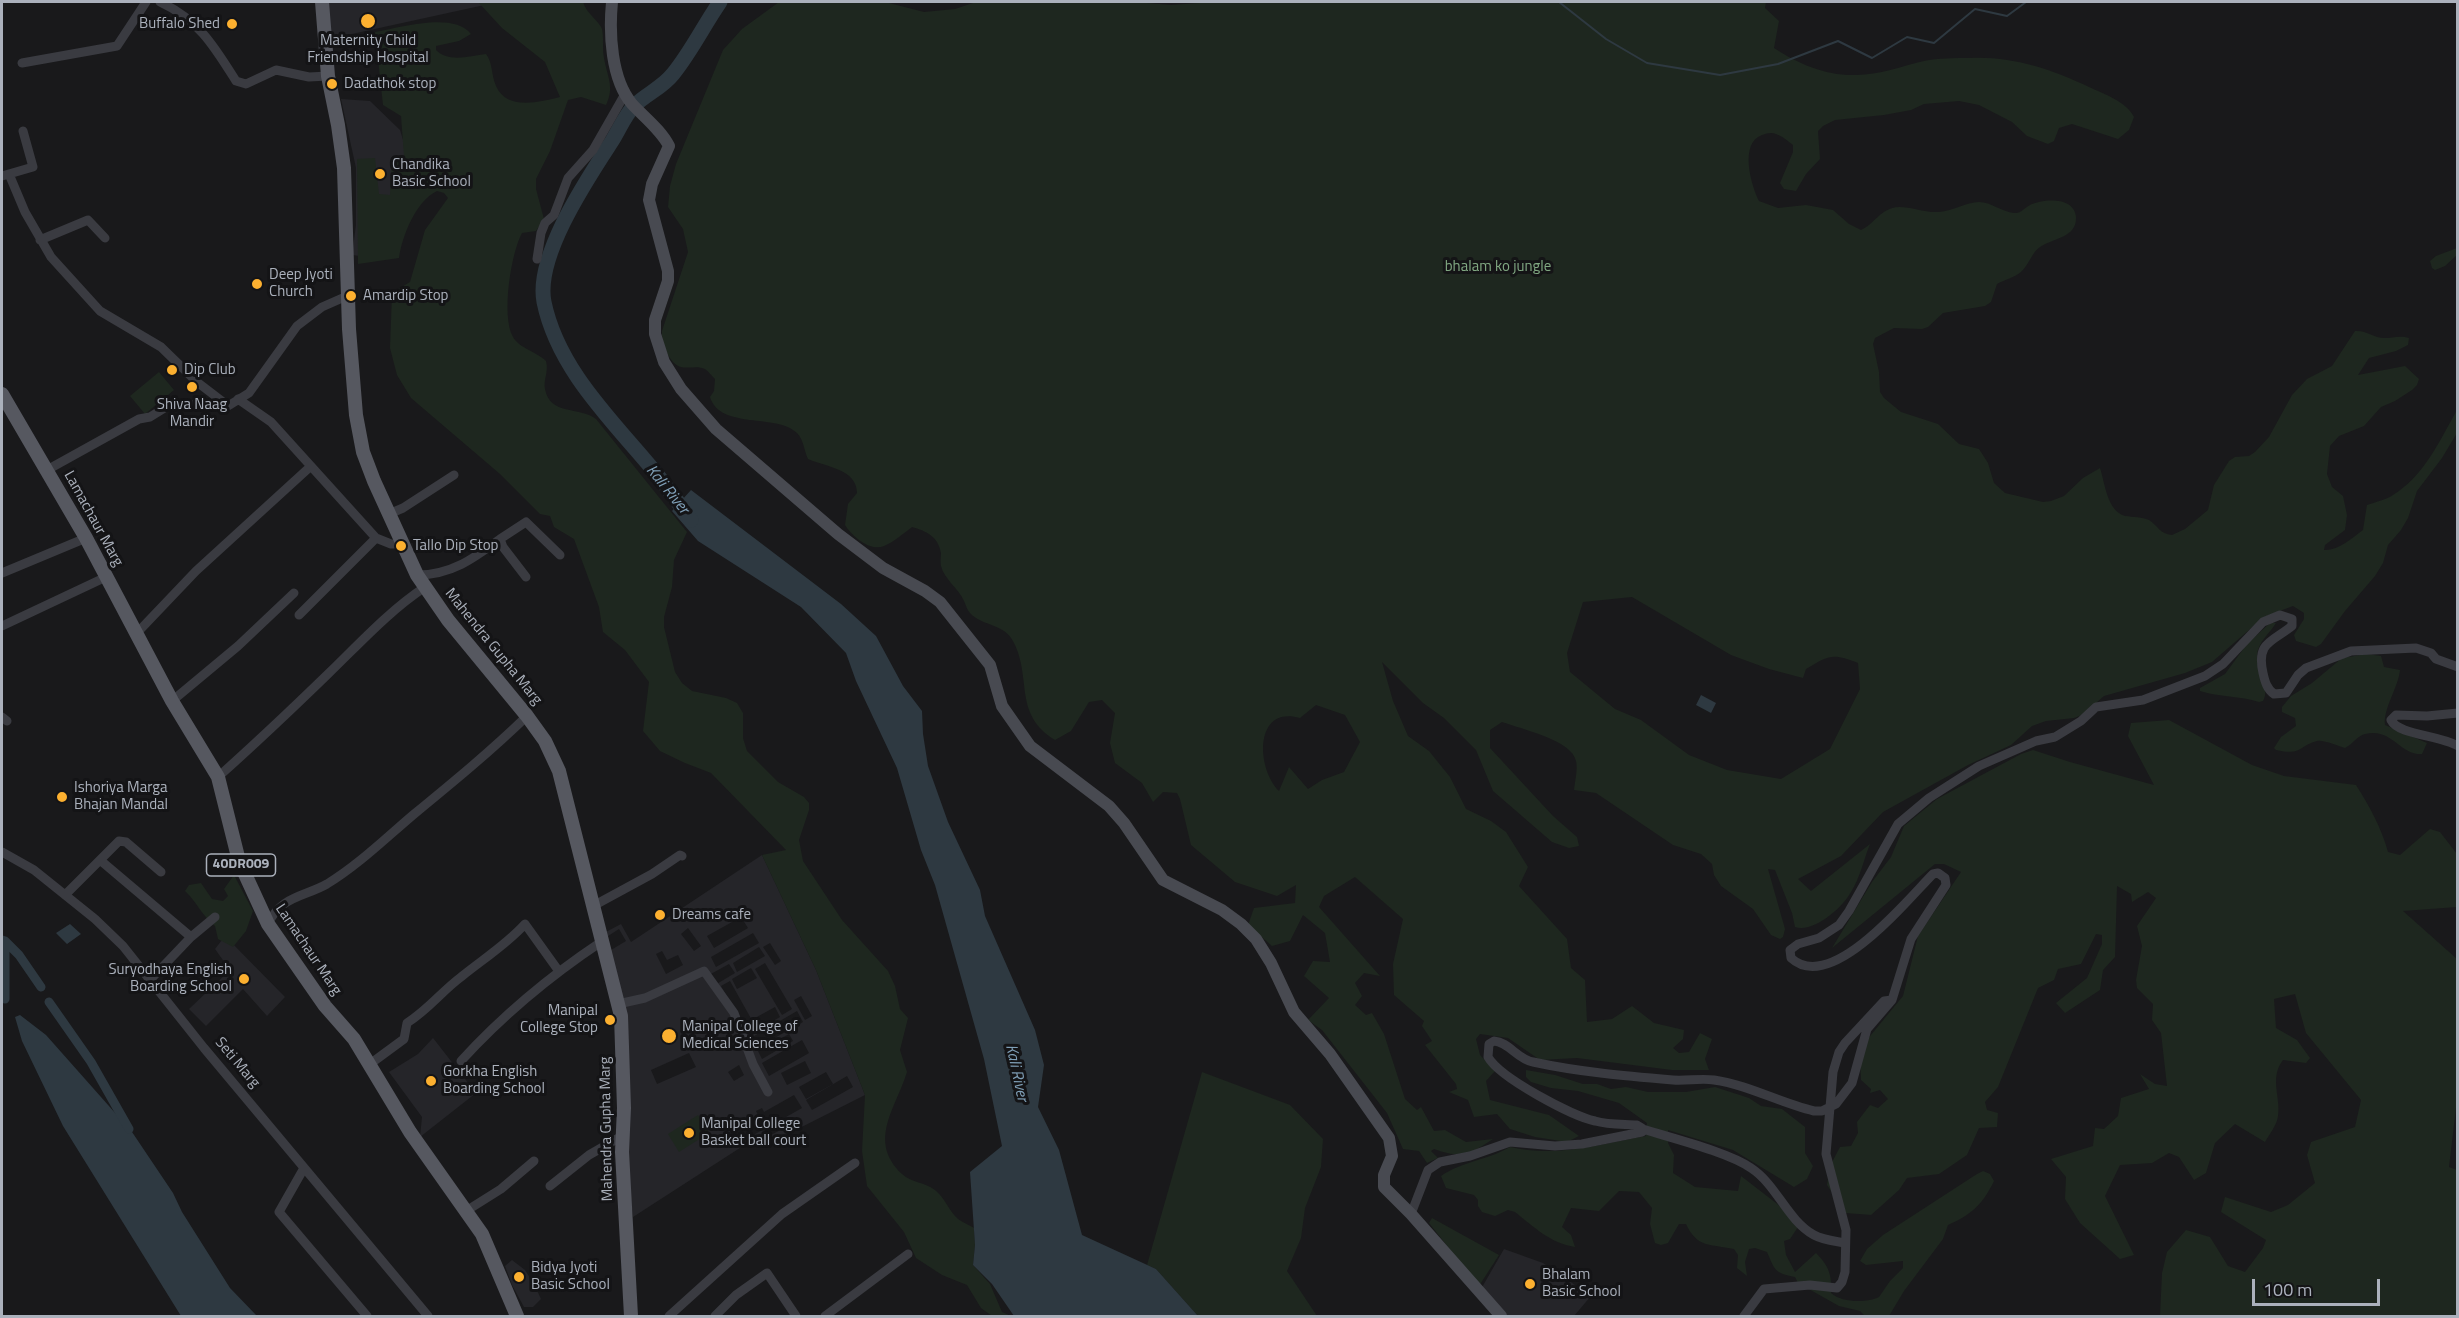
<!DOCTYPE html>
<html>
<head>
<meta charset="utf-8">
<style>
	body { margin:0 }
	#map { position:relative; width:2459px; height:1318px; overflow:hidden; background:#19191b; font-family:"Titillium Web",sans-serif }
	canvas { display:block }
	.frame { position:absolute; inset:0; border:3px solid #abb1bc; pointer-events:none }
	.scale { position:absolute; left:2252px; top:1279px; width:128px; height:27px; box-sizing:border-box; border:3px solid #abb1bc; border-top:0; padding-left:8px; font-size:18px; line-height:21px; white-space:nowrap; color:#abb1bc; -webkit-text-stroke:4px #141416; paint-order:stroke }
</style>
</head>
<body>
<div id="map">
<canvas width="2459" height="1318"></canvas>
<div class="frame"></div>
<div class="scale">100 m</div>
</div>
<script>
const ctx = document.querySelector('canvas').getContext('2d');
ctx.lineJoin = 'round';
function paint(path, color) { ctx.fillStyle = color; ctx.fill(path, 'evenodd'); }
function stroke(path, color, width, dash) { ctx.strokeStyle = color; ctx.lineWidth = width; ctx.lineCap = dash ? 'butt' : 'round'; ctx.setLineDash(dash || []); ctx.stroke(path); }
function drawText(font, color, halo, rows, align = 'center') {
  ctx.font = font + ' "Titillium Web",sans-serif'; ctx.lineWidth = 6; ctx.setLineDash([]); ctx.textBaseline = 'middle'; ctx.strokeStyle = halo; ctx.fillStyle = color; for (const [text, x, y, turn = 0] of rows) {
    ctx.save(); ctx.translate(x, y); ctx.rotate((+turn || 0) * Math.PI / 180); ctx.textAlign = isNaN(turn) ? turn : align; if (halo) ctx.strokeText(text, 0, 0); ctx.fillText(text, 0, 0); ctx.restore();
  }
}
paint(new Path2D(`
	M327,2H486L489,4L329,39Z
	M341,99L370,101L400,130L404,143L405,156L385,259L352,255L356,225V168Z
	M762,855L816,970L865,1095L766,1145L760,1135L633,1217L629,1181V1061L602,934L621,924L631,942ZM741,917L748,928L714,948L707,936ZM688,928L701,946L694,951L681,934ZM619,929L626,941L611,950L605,938ZM753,933L759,943L716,967L711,957ZM770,943L781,961L775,965L763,947ZM759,947L765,956L737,972L733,963ZM662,951L667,960L678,955L683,965L666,974L656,954ZM765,963L792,1009L782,1015L755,969ZM729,964L735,973L715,985L709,975ZM751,968L757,978L737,989L732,979ZM730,981L758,1031L750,1037L721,986ZM801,996L812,1016L805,1020L794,1000ZM775,1007L780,1017L761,1028L755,1018ZM797,1011L803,1022L755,1049L749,1039ZM789,1034L793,1041L762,1059L758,1051ZM802,1040L809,1053L769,1076L762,1063ZM689,1053L696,1067L657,1084L651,1070ZM805,1061L811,1073L787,1085L781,1073ZM739,1065L744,1075L734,1081L728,1072ZM826,1072L833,1084L806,1099L799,1087ZM847,1076L853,1087L812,1110L806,1100ZM794,1095L802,1108L786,1117L790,1125L769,1136L764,1129L736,1145L729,1132L758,1115L756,1111L762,1108L764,1112Z
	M225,936L285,997L267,1016L243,989L206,1026L189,1009L230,970L215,949Z
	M433,1038L476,1093L420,1137L422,1117L389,1072L418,1054Z
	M1504,1249L1543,1263L1591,1296L1574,1316H1507L1481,1289Z
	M512,1260L525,1270L534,1284L541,1299L533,1307H524L512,1285L505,1266Z`), '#252529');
paint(new Path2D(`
	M478,2H583C586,13 600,22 602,29C604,38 602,49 604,58C607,76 615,87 606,105L581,97L568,100L550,151L536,179V189L544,219L536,231L522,233C511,253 501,316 513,337C519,348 537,352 546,361C549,372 543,380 545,389C550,416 579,406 596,419L687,532L674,560L672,587L664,617V627L675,672L682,683L692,691L726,698L737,703L743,713V738L747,751L778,782L804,797L809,803V810L799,840L803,861L842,920L888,971L895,986L900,1009L908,1018L900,1050L907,1072C896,1108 867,1141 902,1174C912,1183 925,1182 935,1190C945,1198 949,1211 958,1219C962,1222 969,1225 974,1228L975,1245L973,1265L990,1284L1002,1312L1011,1316H992L981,1308L967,1285L942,1275L916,1258L904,1232L867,1186L862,1151L865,1095L816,970L762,855L786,850L711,773L685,763L660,751L643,731L649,682L625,650L603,632L599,607L574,539L554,527L550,516L540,514L500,474L411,398L397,375L390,348L392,293L410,282L425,230L448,198L444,193L437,191C416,201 402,236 399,258L358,264L357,159L375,158L379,194L390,195L392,159L404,156L401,116L383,105L375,32C398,28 454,11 471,34L459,41L436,46V50C449,63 469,56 486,54C493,63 491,75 496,86C507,111 539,102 560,97L545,62L502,28Z
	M779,2H885L924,12L955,9L976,2H1136L1171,5L1212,2H1766L1765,8L1779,21L1774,48C1798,64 1827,76 1856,75C1879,75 1902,66 1924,61C1938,58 1955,58 1970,58C2012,56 2051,69 2089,87C2104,94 2127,102 2134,117L2129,130L2118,139L2072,124L2059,128L2054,141L2048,144L2027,136L2012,122L1979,105L1959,101L1924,104L1911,110L1884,115L1835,120L1823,126L1818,131L1820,159L1806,174L1796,191L1784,189L1780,183L1793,152V145C1788,141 1782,136 1776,134C1772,132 1767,133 1762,135C1739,143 1751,185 1759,201L1778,208L1806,205L1833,210L1849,224L1861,230C1875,224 1880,208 1899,207C1912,207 1925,213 1939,212C1953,211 1966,202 1979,202C1991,202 2002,212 2014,213C2021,214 2024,208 2030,205C2043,199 2074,196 2076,217C2077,238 2053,238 2040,247C2032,252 2029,265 2021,272C2015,277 2004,280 1997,284L1991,302L1985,306L1943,313L1928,327L1922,329L1894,328L1875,338L1873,344L1879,372L1880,392L1884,398L1901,412L1938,424L1959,444L1979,449L1988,463L1994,483L2005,493L2043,502L2051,501L2064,496L2083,478L2100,468C2105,483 2107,511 2125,516C2133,517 2142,517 2149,520C2158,526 2160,534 2172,535L2185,529L2208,510L2214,485L2229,461L2235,457L2249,456L2255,452L2269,437L2292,395L2307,379L2332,366L2355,331C2366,330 2374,338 2384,338C2393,338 2400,335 2409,338L2408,345L2396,351L2369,358L2358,375L2405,366L2419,379L2417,385L2412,390L2395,401L2381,407L2364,426L2339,436L2330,446L2327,474L2332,487L2343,496L2347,515L2345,530L2325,545L2324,550C2338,551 2352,538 2363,530L2367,505C2375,502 2386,500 2393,495C2424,476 2440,440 2457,410V433L2442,458L2417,491L2408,518L2401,530L2388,545L2383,563L2375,576L2345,611L2321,644L2316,647L2296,641L2294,635L2304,619V613L2293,606L2264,617L2212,662L2185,673L2104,696L2082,715L2074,718L2046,721L2032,726L2011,745L1968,765L1883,812L1841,856L1798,879L1811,891L1870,844C1864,859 1860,878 1851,892C1842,908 1814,933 1795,927L1792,913L1775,870L1768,869L1785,929L1783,937L1780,939L1771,935L1753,909L1721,886L1714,875L1712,864L1701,854L1673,845L1596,793L1574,790C1575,781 1578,769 1576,761C1572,740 1521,729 1502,722L1490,730V748L1553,816L1577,837L1579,846L1569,848L1552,842L1493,791L1476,750L1444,718L1423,703L1382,662L1393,701L1408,736L1429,751L1450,777L1466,809L1491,821L1506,832L1528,867L1519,886L1567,939L1571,968L1585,980L1587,1022L1612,1019L1632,1006L1654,1023L1684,1030L1683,1039L1673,1048L1679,1053L1689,1052L1700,1033L1712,1039L1705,1059L1709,1070H1672L1577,1058L1540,1060L1508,1038L1480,1034L1476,1039L1480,1055L1495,1071L1486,1081L1490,1100L1549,1115L1579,1136L1567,1142L1535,1137L1510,1129L1497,1114L1474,1117L1468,1100L1449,1092L1457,1089L1456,1084L1425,1045L1432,1041L1422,1026L1424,1021L1394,995L1393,964L1403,919L1355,877L1324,896L1319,907L1380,976L1364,973L1355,983L1362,996L1355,1005L1366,1015L1372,1013L1384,1034L1405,1099L1417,1110L1421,1107L1434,1131L1445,1130L1466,1142L1493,1139C1469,1155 1462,1159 1434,1149L1431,1151L1438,1158L1427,1163L1419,1151L1403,1149L1387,1113L1322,1030L1308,1020L1329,998L1304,976L1313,961L1330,962L1325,933L1303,915L1290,941L1272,946L1248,925L1254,908L1295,903L1296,885L1277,896L1235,882L1191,845L1180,799L1177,793L1163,792L1153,802L1142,783L1115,763L1110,743L1115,713L1102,700L1089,702L1071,731L1055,740C1013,714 1032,679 1014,643C1005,623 983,627 970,613C967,610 966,605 964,601C959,589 944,579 941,566C940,562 941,557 941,553C938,536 926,531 912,527C904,533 894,542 884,546C870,552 852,536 845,525L848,504L857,493C857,469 826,467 808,459C804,451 804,440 797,433C777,413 720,430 710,397L714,391L715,379C712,376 708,371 705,369C697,365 689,369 681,367C669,364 661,342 662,331L688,252L683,229L668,207L670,186L676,164L723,50L742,29ZM1632,597L1731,655L1769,669L1803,678L1806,669C1829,655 1833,653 1858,663L1860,689L1830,749L1781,779L1727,770L1689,755L1641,720L1615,709L1570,672L1567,653L1583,602ZM1316,705L1345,715L1360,742L1344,772L1322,780L1308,789L1289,767L1279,791C1256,768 1254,705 1300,718Z
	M2457,248V255L2445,266L2435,270L2432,268L2430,261L2436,256Z
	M159,372L174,390L145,414L130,396Z
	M2270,623H2276C2270,633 2258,642 2257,655C2256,670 2271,688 2263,701L2259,702C2240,696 2219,697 2200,691V688L2225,674L2247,644Z
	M2367,654L2381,656L2384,667L2400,670C2398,688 2383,709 2385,725L2427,743L2422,754C2399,755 2392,727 2365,734C2357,736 2353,744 2345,748C2339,746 2322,739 2317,741C2298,746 2302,756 2276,750L2274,748L2281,737L2296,726L2295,718L2282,712V707L2291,696L2312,683L2342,658Z
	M2169,720L2252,765L2284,776L2356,785C2369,805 2382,829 2388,852L2400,855L2430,829L2440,832L2457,854V907L2403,911L2457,959L2458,1091L2449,1167L2457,1170V1316H2160L2162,1273L2167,1252L2186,1230L2210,1237L2228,1266L2245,1272L2263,1248L2266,1240L2221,1212L2225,1197L2271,1212L2288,1205L2315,1183L2307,1155L2311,1142L2355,1127L2361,1100L2306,1033L2295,994L2274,999L2276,1028L2297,1040L2310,1058L2306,1063L2283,1060C2269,1078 2281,1097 2278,1116C2277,1125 2269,1135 2265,1142L2235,1124L2215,1143L2206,1173L2194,1180L2179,1157L2169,1153L2152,1163L2120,1165L2105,1196L2134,1255L2120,1259L2080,1223L2065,1199L2066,1177L2051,1159L2093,1146L2095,1128L2104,1129L2118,1116L2121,1098L2149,1089L2140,1074L2155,1084L2167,1086L2161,1033L2152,1020L2153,1004L2137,988L2136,980L2142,946L2137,926L2156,898L2148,892L2132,902L2131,894L2117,886L2115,957L2103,970L2100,990L2065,1013L2056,1003L2087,978L2102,944V935L2096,934L2081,964L2058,969L2054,980L2038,988L1998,1087L1985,1102L1987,1110L1998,1113L1997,1127L1979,1128L1967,1155L1939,1174L1907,1178L1899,1190L1871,1215L1846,1213L1827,1185L1830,1166L1840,1147L1851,1146L1858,1133L1857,1122L1870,1105L1878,1108L1888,1099L1880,1090L1870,1093L1871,1089L1861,1080L1860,1059L1866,1041L1903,996L1918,936L1961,872L1944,864H1935L1832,948L1872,882L1891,857L1904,826L1937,799L2021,754L2033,750L2070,762L2154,785L2128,736L2131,723Z
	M234,875L253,911L246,931L233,947L218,939L215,926C202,916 197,902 185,891L189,885L201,883L212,899L223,901L228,896L224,889Z
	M1526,1070L1555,1075L1583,1084H1597L1611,1089L1626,1087L1648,1092H1686L1715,1087L1749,1098L1761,1106L1782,1109L1805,1127V1153L1813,1166L1807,1179L1794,1187L1733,1150L1668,1130V1143L1674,1155L1673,1173L1695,1187L1738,1191L1741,1176L1785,1210L1798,1227L1790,1239L1784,1241L1786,1255L1795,1272L1816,1253C1829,1266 1832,1275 1831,1293C1842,1303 1867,1303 1879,1297L1890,1281L1903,1268V1261L1866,1265L1860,1261L1867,1249L1883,1235L1977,1174L1983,1171L1990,1174L1994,1181C1983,1204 1971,1215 1948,1225L1943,1239L1904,1291L1889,1316H1865L1860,1311L1839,1306L1798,1283L1795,1277C1774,1273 1775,1270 1767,1252L1755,1248L1749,1249L1745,1262L1747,1276L1737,1268L1738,1255L1734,1249C1710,1244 1697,1248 1686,1224H1679L1668,1243L1661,1245L1655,1243L1650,1224L1652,1208L1639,1192L1619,1191L1599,1211L1571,1208L1562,1227L1571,1235L1575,1247C1550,1243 1534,1227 1515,1212L1508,1210L1495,1216L1482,1212L1478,1206V1200L1474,1195L1446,1188L1441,1176C1463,1161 1488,1160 1510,1147C1555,1158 1602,1144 1646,1136L1647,1123L1619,1103L1578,1091L1551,1088L1531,1082L1526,1077Z
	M1202,1072L1290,1105L1323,1139L1321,1167L1305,1208L1301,1238L1287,1271L1317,1316H1198L1156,1269L1147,1265Z
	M698,1115L709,1133L679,1152L668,1134Z
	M1432,1218L1499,1255L1479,1286L1429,1223Z`), '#1e271f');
paint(new Path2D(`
	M691,490L841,604L876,636L903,686L922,711L923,734L928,766L948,822L980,890L985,916L1035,1030L1044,1065L1038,1107L1059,1150L1082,1235L1156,1269L1198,1316H1014L992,1284L973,1265L975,1245L970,1172L1002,1146L984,1059L935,885L921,850L897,768L856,681L846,653L801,607L698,541L672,511Z
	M1701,695L1716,703L1711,713L1696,705Z
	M70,924L81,934L67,944L56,933Z
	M20,1015L46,1035L132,1132L173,1193L182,1212L230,1288L257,1316H181L63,1126L22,1041L15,1017Z`), '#2e3941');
stroke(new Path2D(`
	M1559,2L1606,39L1647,63L1720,75L1778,64L1838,41L1872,58L1907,37L1934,43L1975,9L2007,16L2026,2`), '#2e3941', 2);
stroke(new Path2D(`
	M2,940L5,941V999
	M5,941L19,955L41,987
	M49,1002L91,1062L129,1129`), '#2e3941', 9);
stroke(new Path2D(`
	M691,520C679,504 668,488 655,472C613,421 558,370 544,302C535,256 588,178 612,141C619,130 625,115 634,106C646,94 662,88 673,74C691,52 704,25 720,2`), '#2e3941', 15);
stroke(new Path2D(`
	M160,2C199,20 214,46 236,81L246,84L276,70L309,77L328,76
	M22,63L117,46L146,2
	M9,174L25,212L51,257L100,311L161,347L197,382L227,405
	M2,176L33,167L23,131
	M40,240L88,220L105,238
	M537,259L541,233L545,223L554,215L568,178L593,150L625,94
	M238,399L271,422L376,538L391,544H402
	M47,470L139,419L150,417L171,404L228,406L249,393L297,326L322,307L347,296
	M389,514L403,508L454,475
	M500,539L526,522L560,555
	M2,573L86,538
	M417,575C451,575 473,559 500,539L503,547L526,577
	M299,615L376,538
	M2,626L106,577
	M136,634L196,571L311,466
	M172,701L238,646L294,593
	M2458,713L2427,716L2396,715L2391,720C2398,735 2440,735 2458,746
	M2,717L7,721
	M218,777C256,743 293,708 329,673C360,643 389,611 425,587
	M2,852L34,870L95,919L123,946L204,1048L428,1316
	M100,860L191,937
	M65,895L119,841L126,842L161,872
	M593,906L652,874L680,855L682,856
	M268,924C281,896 304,897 327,884C357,866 386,838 413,815C452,783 491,751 527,716
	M151,979L191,937L215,917
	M618,1004L645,998L704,971L734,1013L753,1064L768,1092
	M461,1061C503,1015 550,976 601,942
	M370,1064L404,1039L407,1023C429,1009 441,992 461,977C483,959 506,945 525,924L558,970
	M1643,1129C1671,1138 1728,1152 1751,1168C1777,1185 1787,1220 1814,1235C1823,1240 1835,1241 1845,1243
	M304,1168L279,1212L367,1316
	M550,1186L589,1155L622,1136
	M466,1211L501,1189L534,1161
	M1411,1214L1428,1170L1440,1162L1470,1156L1510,1142L1555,1146L1582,1144L1642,1132V1128L1637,1125C1624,1124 1609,1125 1595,1121C1572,1116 1500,1078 1488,1057L1489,1044L1494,1041C1509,1042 1517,1059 1533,1062C1579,1072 1626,1076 1673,1080C1687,1081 1701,1078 1714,1080C1749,1085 1780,1103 1814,1111H1822L1836,1104L1852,1083L1867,1029L1892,1000L1911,939L1946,885L1945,878L1938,873L1933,874C1907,900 1831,995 1791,958L1790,950L1798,944L1819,938L1839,925L1849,911L1898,824L1929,798L1979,766L2036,741L2055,737L2081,721L2096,707L2143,700L2205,676L2223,664L2263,622L2280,615L2292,619V626C2272,642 2256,642 2263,673C2265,682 2267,689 2274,694L2286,693L2298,675L2306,668L2351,651L2416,648L2431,653L2436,659L2458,667
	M669,1316L782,1214L855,1163
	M715,1316L736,1295L767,1273L796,1316
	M825,1316L908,1254
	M1744,1316L1764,1289L1810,1285L1837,1288L1842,1282L1845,1272L1846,1230L1826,1154L1833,1072L1839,1052L1845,1043L1884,1001L1892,1000`), '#3a3b41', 9);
stroke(new Path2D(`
	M612,2C609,33 611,79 632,104C644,117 661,130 669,146L652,184L649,200L668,271V281L655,320V334L664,362L681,389L716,429L838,534L883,568L925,591L940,602L990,665L1002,706L1030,746L1109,806L1124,823L1163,880L1222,910L1241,924L1256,939L1271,963L1294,1012L1330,1054L1389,1138L1392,1156L1384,1175V1187L1411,1214L1501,1316`), '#484a51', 12);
stroke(new Path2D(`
	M322,2L328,76L338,125L344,168L349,329L356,415L363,452L374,481L417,575L448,620L527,716L545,741L559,771L621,1016L624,1108L622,1152L631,1316
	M2,394L86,538L172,701L218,777L239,861L268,924L325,1006L354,1039L410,1132L482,1234L517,1316`), '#565860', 14);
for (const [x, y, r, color] of [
	[368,21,8,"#fcb030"],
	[232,24,6,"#fcb030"],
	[332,84,6,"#fcb030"],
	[380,174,6,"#fcb030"],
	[257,284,6,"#fcb030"],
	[351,296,6,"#fcb030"],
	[172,370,6,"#fcb030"],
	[192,387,6,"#fcb030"],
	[401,546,6,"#fcb030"],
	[62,797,6,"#fcb030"],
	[660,915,6,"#fcb030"],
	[244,979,6,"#fcb030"],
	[610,1020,6,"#fcb030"],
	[669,1036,8,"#fcb030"],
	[431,1081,6,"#fcb030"],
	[689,1133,6,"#fcb030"],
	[519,1277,6,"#fcb030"],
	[1530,1284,6,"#fcb030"]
]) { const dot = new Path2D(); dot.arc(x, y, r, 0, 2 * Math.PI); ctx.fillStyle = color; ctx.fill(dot); stroke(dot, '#141416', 2); }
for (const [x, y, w] of [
	[241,865,69]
]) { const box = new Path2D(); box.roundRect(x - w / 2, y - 11, w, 22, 4.5); ctx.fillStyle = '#141416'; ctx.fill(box); stroke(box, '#abb1bc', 1.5); }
drawText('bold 14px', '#abb1bc', null, [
	["40DR009",241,865]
]);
drawText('15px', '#abb1bc', '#141416', [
	["Buffalo Shed",220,24,"right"],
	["Maternity Child",368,41,"center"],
	["Friendship Hospital",368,58,"center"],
	["Dadathok stop",344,84],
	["Chandika",392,165],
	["Basic School",392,182],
	["Deep Jyoti",269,275],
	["Church",269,292],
	["Amardip Stop",363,296],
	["Dip Club",184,370],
	["Shiva Naag",192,405,"center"],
	["Mandir",192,422,"center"],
	["Tallo Dip Stop",413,546],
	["Ishoriya Marga",74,788],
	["Bhajan Mandal",74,805],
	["Dreams cafe",672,915],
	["Suryodhaya English",232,970,"right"],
	["Boarding School",232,987,"right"],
	["Manipal",598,1011,"right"],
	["College Stop",598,1028,"right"],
	["Manipal College of",682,1027],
	["Medical Sciences",682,1044],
	["Gorkha English",443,1072],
	["Boarding School",443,1089],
	["Manipal College",701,1124],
	["Basket ball court",701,1141],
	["Bidya Jyoti",531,1268],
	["Basic School",531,1285],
	["Bhalam",1542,1275],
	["Basic School",1542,1292]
], 'left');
drawText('15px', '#81a882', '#141416', [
	["bhalam ko jungle",1498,267]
]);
drawText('15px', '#abb1bc', '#141416', [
	["Lamachaur Marg",93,519,61],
	["Mahendra Gupha Marg",493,647,51],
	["Lamachaur Marg",308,950,56],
	["Seti Marg",237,1063,50],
	["Mahendra Gupha Marg",607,1129,-91]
]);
drawText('italic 16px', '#80a0b8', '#141416', [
	["Kali River",667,490,51],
	["Kali River",1016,1073,78]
]);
</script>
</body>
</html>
